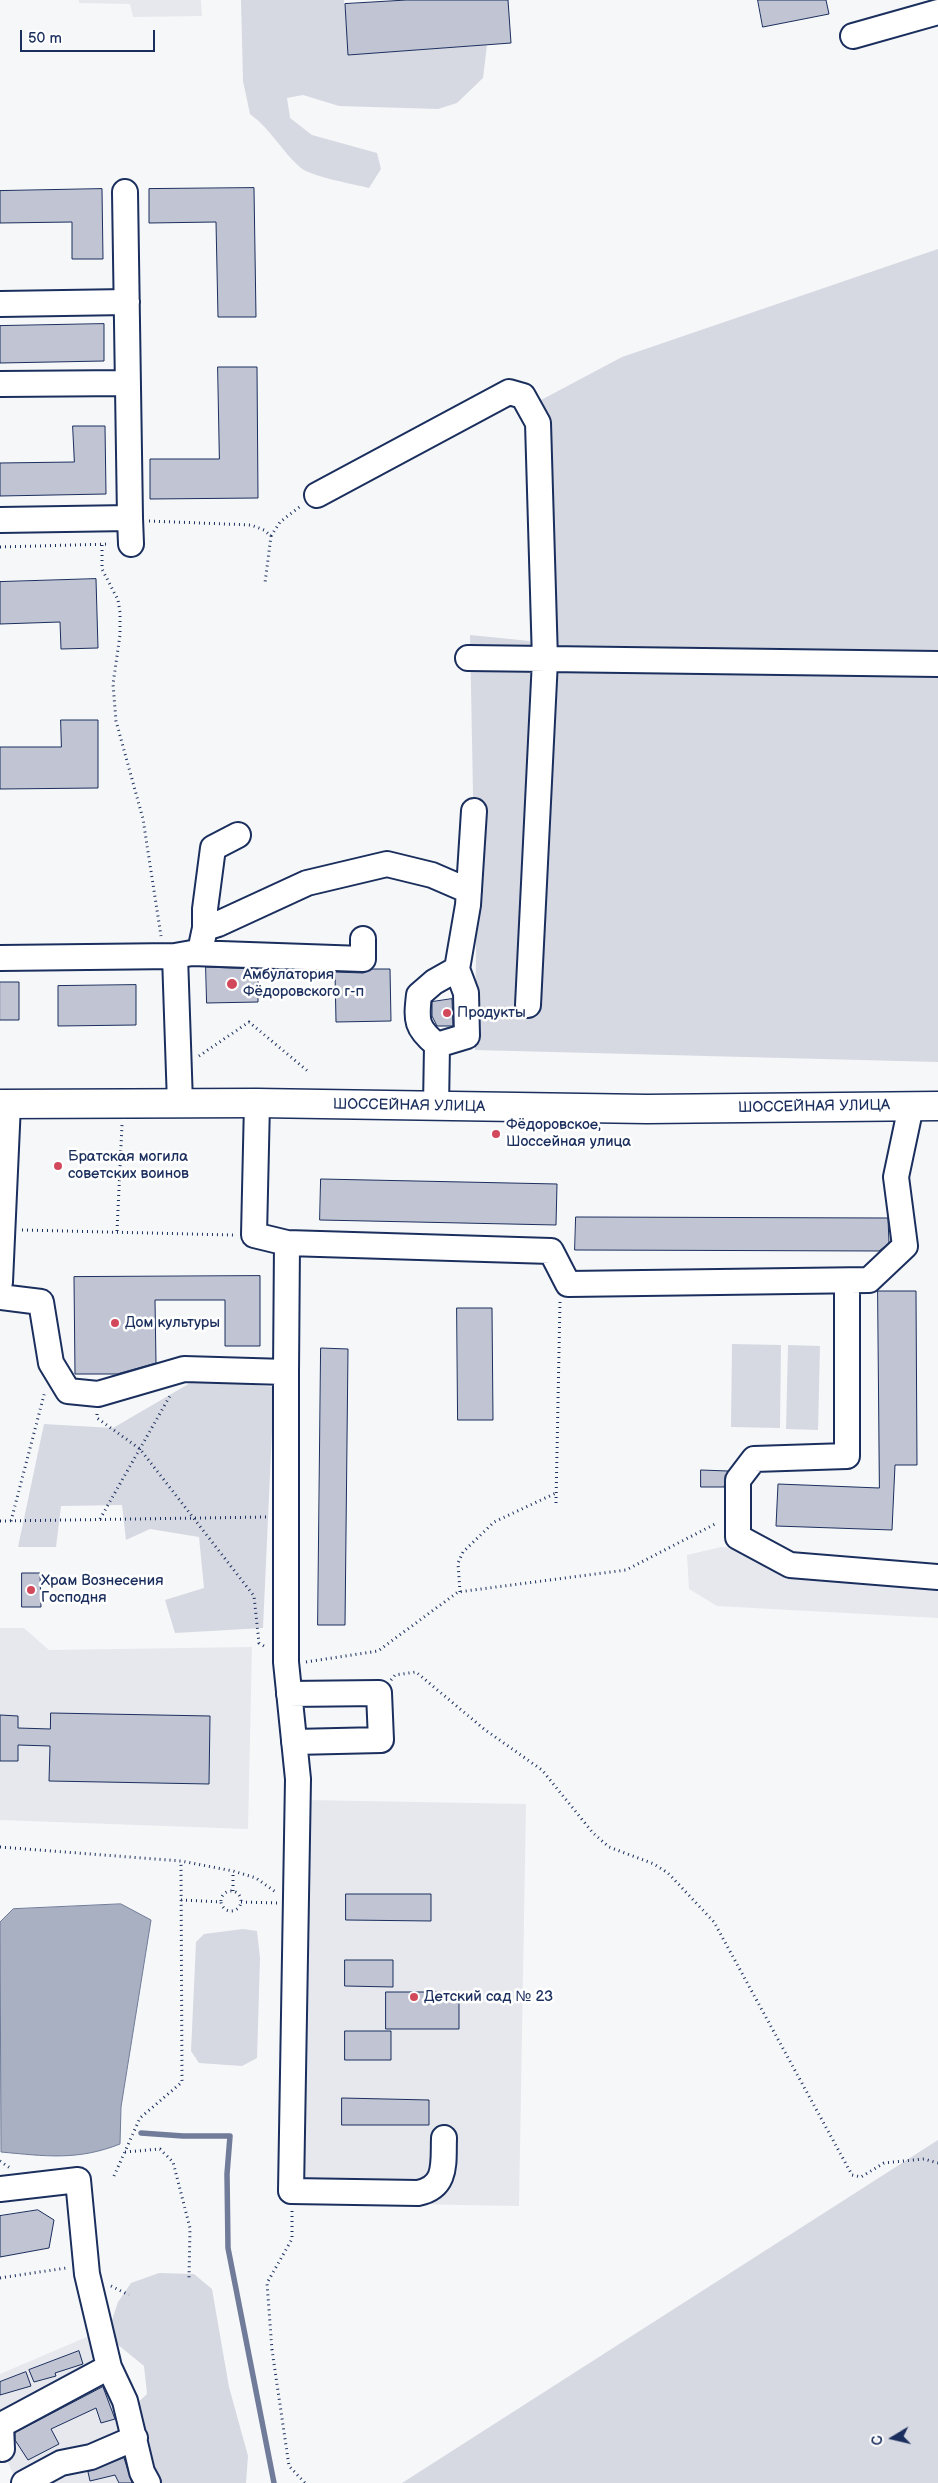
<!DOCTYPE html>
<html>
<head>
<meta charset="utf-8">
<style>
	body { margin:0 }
	#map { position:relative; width:938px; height:2483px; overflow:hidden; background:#f6f7f9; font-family:"Balsamiq Sans",sans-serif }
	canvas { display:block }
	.north { position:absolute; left:868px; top:2413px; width:50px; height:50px; -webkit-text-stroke:4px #fff; paint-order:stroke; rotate:261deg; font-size:14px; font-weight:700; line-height:20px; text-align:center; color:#1b2f5e }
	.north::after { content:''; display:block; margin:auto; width:18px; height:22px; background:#1b2f5e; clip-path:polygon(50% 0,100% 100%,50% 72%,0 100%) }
	.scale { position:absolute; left:20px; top:30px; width:135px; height:22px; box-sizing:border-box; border:2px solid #1b2f5e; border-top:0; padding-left:6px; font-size:15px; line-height:18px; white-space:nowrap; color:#1b2f5e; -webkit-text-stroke:4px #fff; paint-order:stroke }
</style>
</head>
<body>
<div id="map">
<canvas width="938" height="2483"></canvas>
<div class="north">С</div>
<div class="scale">50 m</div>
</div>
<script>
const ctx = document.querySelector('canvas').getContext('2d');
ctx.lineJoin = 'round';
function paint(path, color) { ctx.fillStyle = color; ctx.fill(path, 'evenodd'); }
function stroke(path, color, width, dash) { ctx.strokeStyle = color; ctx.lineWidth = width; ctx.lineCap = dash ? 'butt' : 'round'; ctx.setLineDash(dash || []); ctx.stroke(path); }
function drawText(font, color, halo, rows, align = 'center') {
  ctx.font = font + ' "Balsamiq Sans",sans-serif'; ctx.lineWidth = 5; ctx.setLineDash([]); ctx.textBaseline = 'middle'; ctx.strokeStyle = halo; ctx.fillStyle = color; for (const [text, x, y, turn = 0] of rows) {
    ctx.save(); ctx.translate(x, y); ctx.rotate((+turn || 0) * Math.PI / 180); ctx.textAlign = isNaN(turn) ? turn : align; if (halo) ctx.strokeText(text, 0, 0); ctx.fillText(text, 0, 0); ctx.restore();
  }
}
paint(new Path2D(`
	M79,0H201L202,16L133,17L130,4L79,3Z
	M721,1547L938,1565V1618L717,1606L689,1589L687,1555Z
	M0,1628H24L49,1650L252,1647L248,1829L0,1820Z
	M307,1800L526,1804L519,2206L301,2202Z
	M96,2333L141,2483H17L0,2444V2374Z`), '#e6e8ee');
paint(new Path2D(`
	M241,0H344L349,55L487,45L483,78L457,103L438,109L339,106L303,95L287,98L290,118L312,135L377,153L381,169L369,188C354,184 312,177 301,168C282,152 271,129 250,114L243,81Z
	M938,249V1062L475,1050L476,953L470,635L530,641L526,408L622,357Z
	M732,1344L781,1345L780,1428L731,1427Z
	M788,1345L820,1346L818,1430L786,1429Z
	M197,1379L274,1387L263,1628L175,1633L165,1600L204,1588L199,1537L150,1529L126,1540L122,1505L61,1506L56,1547H18L44,1424L113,1428Z
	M243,1929L257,1931L260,1958L257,2058L242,2066L199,2063L191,2051L196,1942L204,1934Z
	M938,2140V2483H402Z
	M159,2273L194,2274L212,2289L229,2387L248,2456L246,2483H155L133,2407L147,2394L144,2366L117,2344L110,2326L118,2302L131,2283Z`), '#d6d9e2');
const water = new Path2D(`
	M121,1904L151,1920L121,2107L120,2144C77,2161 45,2156 1,2152L0,1922L13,1909Z`);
paint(water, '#a9b0c1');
stroke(water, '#707c99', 1);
stroke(new Path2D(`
	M141,2133L183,2136H230L227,2174L228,2248L274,2483`), '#707c99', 5.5);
const building = new Path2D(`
	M407,0H508L511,43L348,55L345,4Z
	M758,0H826L829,14L763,27Z
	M254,188L256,317H218L216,222L149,223V189Z
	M102,189L103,259H72V222L0,223V191Z
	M104,324V361L0,363V326Z
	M218,367H257L258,498L150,499V459H219Z
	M73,426H105L106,494L0,496V463L74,462Z
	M96,579L98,648L61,649L60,622L0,624V582Z
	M61,720H98V788L0,789V747H61Z
	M206,967L258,969V1002L207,1003Z
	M372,969H390L391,1021L336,1022L335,972L363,973Z
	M0,982H19V1020H0Z
	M136,985V1025L58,1026V986Z
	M452,999L453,1026H437L432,1016V1002Z
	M321,1179L557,1184L556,1225L320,1220Z
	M576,1217L888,1218L889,1243L879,1251L575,1250Z
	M260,1276V1346H225V1300H155L156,1363L117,1374H75L74,1277Z
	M878,1291H916L917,1465H895L892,1530L776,1526L778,1484L879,1488Z
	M457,1308H492L493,1420H458Z
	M321,1348L348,1349L345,1625H318Z
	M701,1470L728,1471L724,1487H701Z
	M22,1573H40L41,1607H22Z
	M51,1713L210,1716L209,1784L49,1781L50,1746L18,1745V1761H0V1715L18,1716V1728L50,1729Z
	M346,1894H431V1921L346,1920Z
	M345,1960H393V1987L345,1986Z
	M386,1992H459V2029H386Z
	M345,2031H391V2060H345Z
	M342,2098L429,2100V2125H342Z
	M38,2210L54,2220L49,2248L0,2257V2216Z
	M79,2351L83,2364L55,2373L56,2376L34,2382L29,2370Z
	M26,2372L31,2386L0,2395V2382Z
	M103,2387L115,2419L101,2423L96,2408L51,2429L59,2444L28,2460L15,2440V2433Z
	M124,2458L132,2483H119L115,2475L90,2481L88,2472Z`);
paint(building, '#c0c4d3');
stroke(building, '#1b2f5e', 1);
const minor = new Path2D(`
	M853,36L938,12
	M0,304L127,302
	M0,384L128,383
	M317,495L509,392L523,396L538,423L545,660L528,1005
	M130,518L131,544
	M0,520L130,518L125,192
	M468,658L938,664
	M205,928L218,924L307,883L387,864L432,875L469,891
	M202,942L205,928V909L213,848L238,835
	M175,956L180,1103
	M0,958L175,956L192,953L363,959V939
	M437,1045C416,1028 416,1021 419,995L434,982L457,969
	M436,1107L437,1045L467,1036L466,993L457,969L468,905L474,811
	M287,1243L551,1251L568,1284L869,1280L905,1246L896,1177L911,1106
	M847,1281V1456L754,1459L738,1480V1537L790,1565L938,1577
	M0,1282L8,1104
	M0,1297L41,1302L51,1363L68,1391L98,1394L184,1369L286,1372L287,1243L254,1235L257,1103
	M286,1372V1662L298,1779L291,2191L418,2193C448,2187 443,2162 444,2138
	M289,1694L379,1693L381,1740L294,1742
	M0,2189L78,2180L87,2274L109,2367L125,2401L142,2472L148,2483
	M2,2449L1,2425L109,2367
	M24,2483L61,2463L91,2457L135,2438`);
const major = new Path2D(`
	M0,1104L257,1103L647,1109L938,1106`);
stroke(minor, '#1b2f5e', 28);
stroke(major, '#1b2f5e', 31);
stroke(new Path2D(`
	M149,521L251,525L264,530L271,536L265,583
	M271,536L280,522L302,505
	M102,545V569L118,600L120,612V635L113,684L116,721L143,819L161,936
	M0,547L110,544
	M199,1056L249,1022L310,1073
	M22,1230L233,1235
	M117,1231L122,1125
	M97,1414V1418L140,1449L254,1596L259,1643L267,1648
	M556,1503L560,1301
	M100,1519L171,1394
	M0,1521L267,1517
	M11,1521L45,1391
	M460,1592L458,1563L463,1552L494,1522L556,1493
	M306,1662L378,1651L458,1592L626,1570L717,1523
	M391,1680L395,1675L416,1672L484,1729L542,1770L593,1833L609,1847L654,1864L668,1873L714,1922L852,2175L861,2177L884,2163L924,2159L938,2163
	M0,1847L181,1861L233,1871L256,1878L277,1893
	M221 1901a10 10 0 1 1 20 0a10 10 0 1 1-20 0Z
	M233,1891V1871
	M181,1900L220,1902
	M241,1902L277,1903
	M125,2152L160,2149L173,2162L190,2228L189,2278
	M0,2161L10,2168
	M114,2176L140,2118L182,2082L181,1861
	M292,2211V2239L267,2283L272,2350L289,2466L305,2483
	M0,2278L66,2268
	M111,2286L129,2295`), '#1b2f5e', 3, [1, 4]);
stroke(minor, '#fff', 24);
stroke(major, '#fff', 28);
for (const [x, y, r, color] of [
	[232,984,6,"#d1495b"],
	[447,1013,5,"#d1495b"],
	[496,1134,5,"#d1495b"],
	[58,1166,5,"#d1495b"],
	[115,1323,5,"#d1495b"],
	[31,1590,5,"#d1495b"],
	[414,1997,5,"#d1495b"]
]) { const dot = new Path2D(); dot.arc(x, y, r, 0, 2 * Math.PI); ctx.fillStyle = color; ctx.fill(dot); stroke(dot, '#fff', 2); }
drawText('15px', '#1b2f5e', '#fff', [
	["Амбулатория",243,975],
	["Фёдоровского г-п",243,992],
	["Продукты",457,1013],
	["Фёдоровское,",506,1125],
	["Шоссейная улица",506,1142],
	["Братская могила",68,1157],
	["советских воинов",68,1174],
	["Дом культуры",125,1323],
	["Храм Вознесения",41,1581],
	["Господня",41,1598],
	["Детский сад № 23",424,1997]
], 'left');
drawText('15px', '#1b2f5e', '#fff', [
	["ШОССЕЙНАЯ УЛИЦА",409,1106,1],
	["ШОССЕЙНАЯ УЛИЦА",814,1107,-1]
]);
</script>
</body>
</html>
